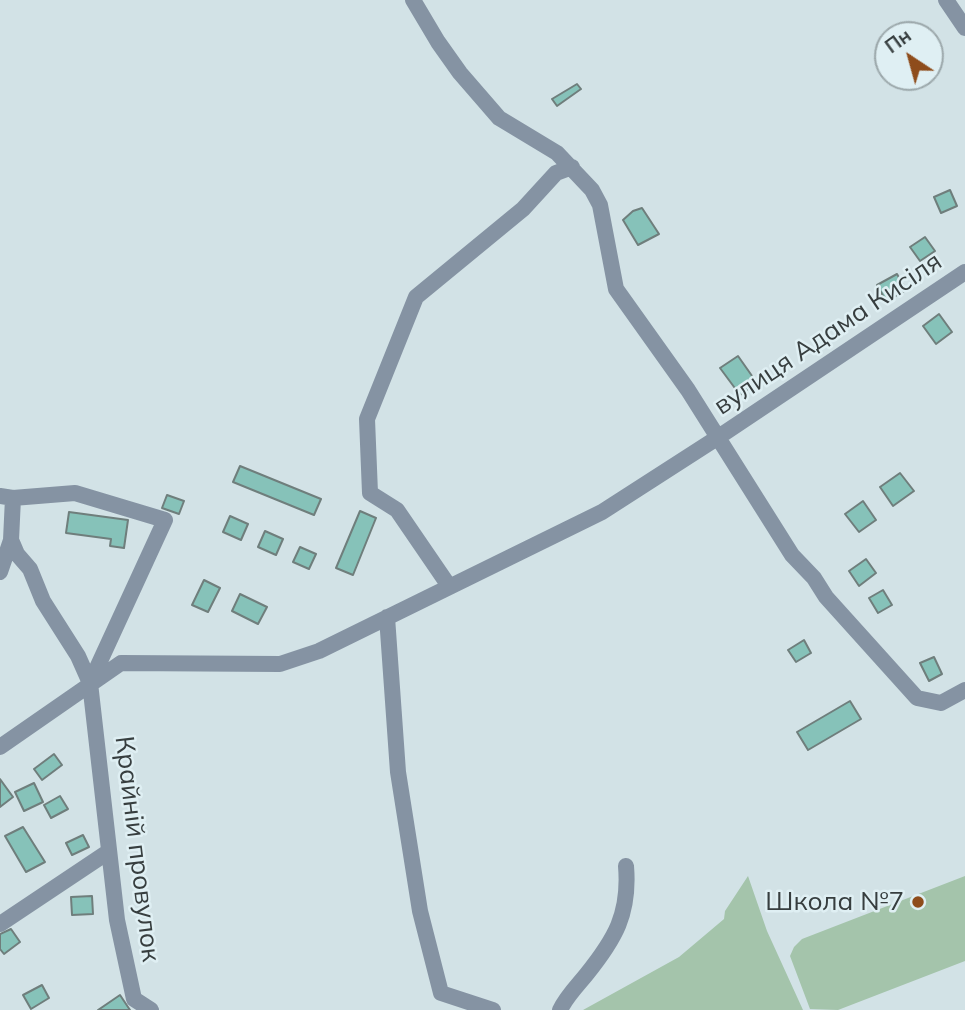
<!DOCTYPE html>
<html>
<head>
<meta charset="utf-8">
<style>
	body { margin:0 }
	#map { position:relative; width:965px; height:1010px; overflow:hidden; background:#d2e2e6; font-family:Mulish,sans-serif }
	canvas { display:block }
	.north { position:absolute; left:874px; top:21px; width:70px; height:70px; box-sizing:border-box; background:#dfeff3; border:2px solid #9ca8ab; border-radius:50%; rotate:324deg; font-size:19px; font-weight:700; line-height:28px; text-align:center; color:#373e3f }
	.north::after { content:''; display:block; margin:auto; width:24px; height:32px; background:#8e4c1b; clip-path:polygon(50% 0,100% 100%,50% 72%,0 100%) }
</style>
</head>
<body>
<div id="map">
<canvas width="965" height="1010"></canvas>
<div class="north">Пн</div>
</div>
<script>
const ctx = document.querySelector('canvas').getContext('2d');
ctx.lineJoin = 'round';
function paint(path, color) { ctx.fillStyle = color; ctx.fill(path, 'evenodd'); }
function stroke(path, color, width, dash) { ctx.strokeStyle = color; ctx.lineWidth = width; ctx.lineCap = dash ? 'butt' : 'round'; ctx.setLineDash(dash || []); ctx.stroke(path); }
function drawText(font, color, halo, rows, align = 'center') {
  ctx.font = font + ' Mulish,sans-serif'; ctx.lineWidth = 5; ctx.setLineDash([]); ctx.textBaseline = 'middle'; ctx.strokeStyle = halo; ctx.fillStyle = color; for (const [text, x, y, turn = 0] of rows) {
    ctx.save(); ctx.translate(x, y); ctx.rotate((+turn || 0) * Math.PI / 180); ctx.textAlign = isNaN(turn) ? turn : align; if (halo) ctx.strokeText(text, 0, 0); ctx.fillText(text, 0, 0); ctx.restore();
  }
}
paint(new Path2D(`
	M748,876L767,931L803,1010H583L679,957L724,919L725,911Z
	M965,876V961L838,1010L810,1009L790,956L794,947L802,939Z`), '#a4c4ab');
const building = new Path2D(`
	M577,84L581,89L557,106L552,99Z
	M950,190L957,206L941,213L934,197Z
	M642,208L659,234L638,245L623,220L633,211Z
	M925,237L935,251L920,261L910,247Z
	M897,274L906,290L886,301L877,285Z
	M939,314L952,332L936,344L923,326Z
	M738,356L757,383L740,395L720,368Z
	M240,466L321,499L314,515L233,482Z
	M900,473L914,491L893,506L880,487Z
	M167,495L184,501L179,514L162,508Z
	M863,501L876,520L859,532L845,514Z
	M360,511L376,518L353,575L336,568Z
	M69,512L128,520L124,548L110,546L111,539L66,533Z
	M230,516L248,524L241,540L223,532Z
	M265,531L283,539L276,555L258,547Z
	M300,547L316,554L309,569L293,562Z
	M866,559L876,573L859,586L849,571Z
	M204,580L220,588L208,612L192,605Z
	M883,590L892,605L878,613L869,598Z
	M240,594L267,607L258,624L232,611Z
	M804,640L811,653L796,662L788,650Z
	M934,657L942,674L929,681L920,663Z
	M850,701L861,719L808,750L797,732Z
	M54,754L62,765L42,780L34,769Z
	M0,779L13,797L0,807Z
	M34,783L43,802L24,811L15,792Z
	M60,796L68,809L51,818L44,805Z
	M23,827L45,862L26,872L5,836Z
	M83,835L89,847L72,855L66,843Z
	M92,896L93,914L72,915L71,897Z
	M11,929L20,942L4,954L0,949V934Z
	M42,985L49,998L31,1009L23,995Z
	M120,995L130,1010H98Z`);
paint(building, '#86c2b9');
stroke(building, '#6f7e7c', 2);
stroke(new Path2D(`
	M413,0L438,42L460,73L499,118L557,153L592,190L600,205L616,289L688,390L792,555L814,578L826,597L917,698L941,703L965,690
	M946,0L965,28
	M0,496L13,498L75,493L165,520L90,683
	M11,540L17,554L30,569L43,601L78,656L90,683L117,920L134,999L151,1010
	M0,572L11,540L13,498
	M449,586L397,510L370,493L367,419L416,297L523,209L556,173L572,167
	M387,617L398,772L420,911L441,993L493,1010
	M0,747L121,663L280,664L319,651L602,512L717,438L965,272
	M0,924L108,852
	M560,1010C566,997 577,986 586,975C615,939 630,914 626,866`), '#8593a3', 16);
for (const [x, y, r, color] of [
	[918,902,7,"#8e4c1b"]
]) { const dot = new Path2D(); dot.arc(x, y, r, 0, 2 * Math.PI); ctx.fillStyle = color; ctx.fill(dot); stroke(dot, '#dfeff3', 2.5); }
drawText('26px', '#373e3f', '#dfeff3', [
	["вулиця Адама Кисіля",828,334,-34],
	["Крайній провулок",137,849,83]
]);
drawText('26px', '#373e3f', '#dfeff3', [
	["Школа №7",904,902]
], 'right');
</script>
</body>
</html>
